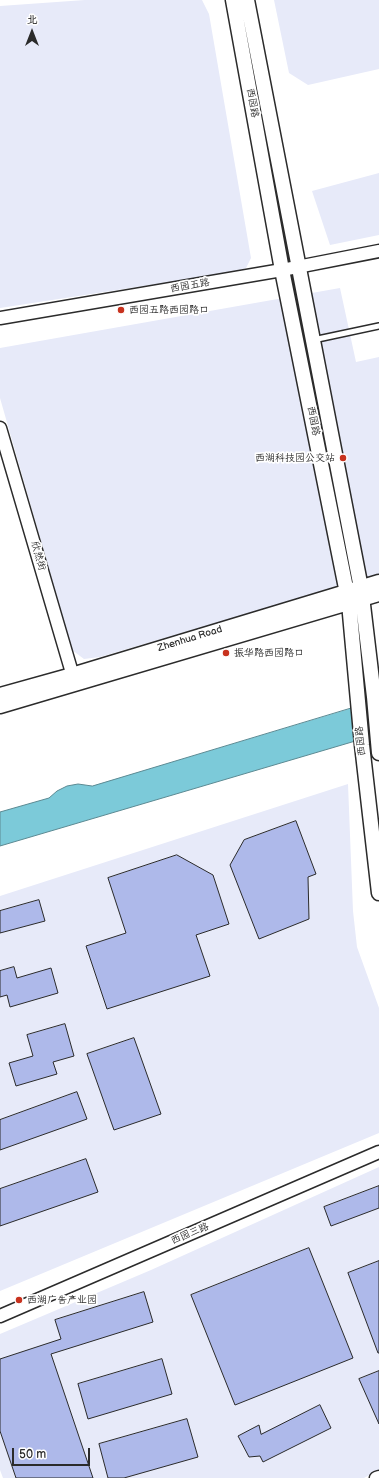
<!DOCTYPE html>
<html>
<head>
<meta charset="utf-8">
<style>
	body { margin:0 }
	#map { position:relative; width:379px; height:1478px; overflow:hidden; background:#fff; font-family:"Balsamiq Sans","LXGW WenKai TC",sans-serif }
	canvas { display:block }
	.north { position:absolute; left:12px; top:12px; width:40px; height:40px; -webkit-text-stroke:3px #fff; paint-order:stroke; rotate:0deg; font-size:11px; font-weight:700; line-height:16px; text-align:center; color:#2b2b2b }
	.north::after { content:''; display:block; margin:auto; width:14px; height:18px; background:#2b2b2b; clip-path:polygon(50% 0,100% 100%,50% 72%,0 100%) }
	.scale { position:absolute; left:12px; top:1448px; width:78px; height:18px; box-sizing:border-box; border:2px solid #2b2b2b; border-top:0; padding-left:5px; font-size:12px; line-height:14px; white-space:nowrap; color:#2b2b2b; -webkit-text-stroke:3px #fff; paint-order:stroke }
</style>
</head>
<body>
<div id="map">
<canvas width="379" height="1478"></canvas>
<div class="north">北</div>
<div class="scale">50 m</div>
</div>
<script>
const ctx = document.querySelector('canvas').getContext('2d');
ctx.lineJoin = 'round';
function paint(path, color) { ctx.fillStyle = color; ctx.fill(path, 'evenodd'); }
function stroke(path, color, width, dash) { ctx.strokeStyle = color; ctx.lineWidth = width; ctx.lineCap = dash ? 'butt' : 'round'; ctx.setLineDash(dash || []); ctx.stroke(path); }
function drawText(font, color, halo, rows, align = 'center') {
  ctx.font = font + ' "Balsamiq Sans","LXGW WenKai TC",sans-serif'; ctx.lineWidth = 3.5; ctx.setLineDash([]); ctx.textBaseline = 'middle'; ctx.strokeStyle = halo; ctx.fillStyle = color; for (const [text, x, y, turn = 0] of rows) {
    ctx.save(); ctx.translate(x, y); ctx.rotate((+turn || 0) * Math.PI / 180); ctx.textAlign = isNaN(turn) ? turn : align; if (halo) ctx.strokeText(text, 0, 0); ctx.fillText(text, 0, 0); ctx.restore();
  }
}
paint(new Path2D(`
	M85,0H202L209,14L251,258L246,268L235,272L0,308V6Z
	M274,0H379V69L308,85L289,73Z
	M379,173V235L330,245L312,191Z
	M340,288L356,362L379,357V575L100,657L84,659L72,650L0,398V348Z
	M348,784L353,911L357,947L379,1008V1133L0,1291V896Z
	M379,1167V1470L364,1478H3L0,1470V1334L151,1270Z`), '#e7eaf9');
const water = new Path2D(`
	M379,700V734L0,846V812L49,798L57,791L67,786L78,784L92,786Z`);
paint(water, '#7ccad9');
stroke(water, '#5c8a93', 1);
const building = new Path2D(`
	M296,821L316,874L308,877L309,919L259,939L230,865L244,840Z
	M177,855L213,875L229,924L196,935L210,976L107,1009L86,946L126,933L108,878Z
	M39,900L45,921L0,933V911Z
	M14,967L17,978L51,968L58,993L10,1007L7,995L0,997V971Z
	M65,1024L74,1056L53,1062L57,1074L16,1086L9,1063L33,1056L27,1035Z
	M134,1038L161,1114L114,1130L87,1054Z
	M77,1092L87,1119L0,1150V1120Z
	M86,1159L98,1192L0,1226V1189Z
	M379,1186V1208L331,1226L324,1207Z
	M309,1248L353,1358L235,1405L191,1295Z
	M379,1261V1353H378L348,1273Z
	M144,1292L153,1322L51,1354L93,1478H16L0,1431V1359L61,1339L55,1320Z
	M162,1359L172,1394L88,1419L78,1384Z
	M379,1371V1424L359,1379Z
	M320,1405L331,1428L263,1462L260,1456L249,1457L238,1436L259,1425L261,1434Z
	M187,1419L198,1457L124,1478H108L99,1444Z`);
paint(building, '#aeb9ea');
stroke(building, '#2b2b2b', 1);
const service = new Path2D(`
	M313,340L379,326`);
const tertiary = new Path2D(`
	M0,318L282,270L379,251
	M0,428L75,683
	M0,1316L379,1152
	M376,1478L379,1477`);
const secondary = new Path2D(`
	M233,0L282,270L349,603L362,745L379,893
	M247,0L361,588L374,697L379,753
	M0,695L72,675L379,582
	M0,706L379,594`);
stroke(service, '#2b2b2b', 8);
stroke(tertiary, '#2b2b2b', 15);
stroke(secondary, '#2b2b2b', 17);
stroke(service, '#fff', 5);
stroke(tertiary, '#fff', 12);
stroke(secondary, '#fff', 14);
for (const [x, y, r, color] of [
	[121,310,4,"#c8321e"],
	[343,458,4,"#c8321e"],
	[226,653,4,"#c8321e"],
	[19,1300,4,"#c8321e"]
]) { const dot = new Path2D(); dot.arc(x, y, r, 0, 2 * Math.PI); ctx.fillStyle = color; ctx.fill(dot); stroke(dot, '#fff', 1.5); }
drawText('10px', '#2b2b2b', '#fff', [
	["西园路",252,103,80],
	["西园五路",190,286,-10],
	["西园路",313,421,79],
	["欣然街",38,556,74],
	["Zhenhua Road",190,639,-17],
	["西园路",361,741,-96],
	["西园三路",190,1234,-23]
]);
drawText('10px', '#2b2b2b', '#fff', [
	["西园五路西园路口",129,310],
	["西湖科技园公交站",335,458,"right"],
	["振华路西园路口",234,653],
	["西湖广告产业园",27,1300]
], 'left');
</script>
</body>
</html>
